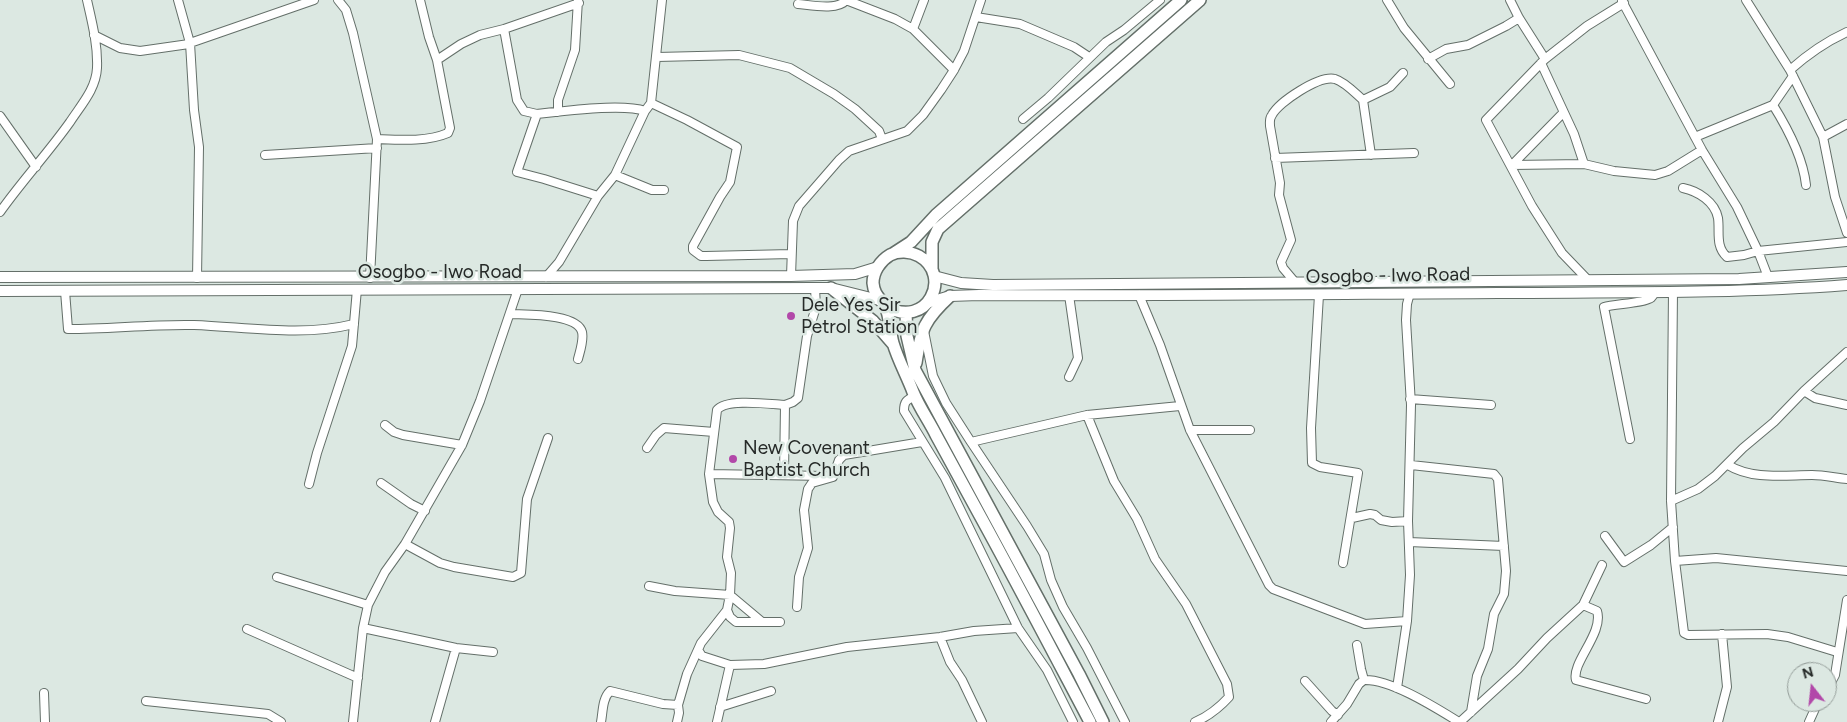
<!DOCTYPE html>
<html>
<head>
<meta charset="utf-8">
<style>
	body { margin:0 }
	#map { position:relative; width:1847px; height:722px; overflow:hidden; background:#dce8e2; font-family:Figtree,sans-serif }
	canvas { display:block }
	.north { position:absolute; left:1787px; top:662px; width:50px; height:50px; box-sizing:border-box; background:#dce8e2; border:1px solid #939c98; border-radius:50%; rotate:344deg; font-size:14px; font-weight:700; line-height:20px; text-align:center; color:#262a28 }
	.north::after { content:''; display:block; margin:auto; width:18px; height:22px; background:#b248a9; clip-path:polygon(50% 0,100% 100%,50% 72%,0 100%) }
</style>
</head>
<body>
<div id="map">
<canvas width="1847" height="722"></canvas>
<div class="north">N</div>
</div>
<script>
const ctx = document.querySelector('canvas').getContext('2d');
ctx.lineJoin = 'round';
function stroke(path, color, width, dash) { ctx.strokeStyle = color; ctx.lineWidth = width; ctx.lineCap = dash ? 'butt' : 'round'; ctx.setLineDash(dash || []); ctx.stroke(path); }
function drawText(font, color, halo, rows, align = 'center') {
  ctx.font = font + ' Figtree,sans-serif'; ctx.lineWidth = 5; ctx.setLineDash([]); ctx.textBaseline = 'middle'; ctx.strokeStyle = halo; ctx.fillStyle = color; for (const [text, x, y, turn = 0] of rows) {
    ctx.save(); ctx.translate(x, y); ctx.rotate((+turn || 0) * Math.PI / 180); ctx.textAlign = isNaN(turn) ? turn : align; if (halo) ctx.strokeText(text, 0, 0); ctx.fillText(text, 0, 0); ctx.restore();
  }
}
const minor = new Path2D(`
	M178,0L190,43L194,110L199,147L197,278
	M338,0L346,10L353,33L377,139L370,278
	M846,0L895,19L913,29L954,70
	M1387,0L1404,28L1450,84
	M1510,0L1519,18L1545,59
	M1746,0L1790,70L1823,137L1835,197L1847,233
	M1622,1L1702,150L1737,207L1758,251L1768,277
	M798,4C810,5 838,11 846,0
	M976,17L1020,24L1074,47L1089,57
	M504,29L517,100L524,111L537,114C562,111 623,103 645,111
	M913,29L924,0
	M94,35L120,48L140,51L189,44
	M190,43L314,0
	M657,57L739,55L790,68L834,94L855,109L879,131L882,139
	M1428,59L1446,49L1468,45L1506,26L1519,18
	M437,60L461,44L480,35L504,29L579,3
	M1541,63L1574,134L1584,164
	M1790,70C1808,54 1825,42 1847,32
	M1363,100L1390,87L1403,73
	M651,103L687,120L737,147L730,182L720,197L693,246V250L701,256H706L791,254
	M1773,105C1788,129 1803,157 1806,185
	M558,112V100L575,50L578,0
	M537,114L517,172L544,179L598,196
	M0,116L36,167
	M1023,119L1048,98L1106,42L1124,30L1160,0
	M1695,137L1773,105L1793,76
	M1823,137L1847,124
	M377,139C400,140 427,142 448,133L450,128L437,60L429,37L420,0
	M265,155L377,148
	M1275,158L1414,153
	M1512,165L1584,164L1614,171L1655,175L1668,171L1702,150
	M1512,165L1563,113
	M615,175L652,190H664
	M1683,188C1698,191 1715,202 1718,218C1720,232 1715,246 1727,257L1744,255L1758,251L1847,242
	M0,212C22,181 48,153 70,122C81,105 96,89 97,68C98,45 92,22 87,0
	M791,276L793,221L799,206L839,160L849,151L907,131L923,115L941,90L954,70L964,51L981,0
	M546,277L559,262L598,196L615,175L645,111L651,103L662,0
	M1587,279L1562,253L1532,206L1486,120L1545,59L1587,26L1624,3
	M1294,281L1283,268L1281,262L1291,240L1279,195L1280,183L1270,126C1270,122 1269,119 1272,115C1279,102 1319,75 1335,79C1345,82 1355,93 1363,100L1371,155
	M65,291L68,329C110,329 152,324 194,325C247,327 302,337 354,324
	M1673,291L1671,501L1675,561L1684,633L1688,635L1767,634L1788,637L1837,652
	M1069,295L1078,358L1069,377
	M1139,295L1160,345L1190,430L1269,585L1273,589L1365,624L1407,621
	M1319,295L1311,428L1312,463L1320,467L1358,473L1343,563
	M510,314C525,315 577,313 582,332C584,340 580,351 578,359
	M924,331L933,376L946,403L971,442L1087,415L1180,406
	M1804,391L1815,398L1847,405
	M915,396C906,400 904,402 904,411L945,478L1018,628L1047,670L1073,722
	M1410,399L1491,405
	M1087,415L1114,481L1137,519L1155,559L1186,604L1227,684L1229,697C1219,708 1209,716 1195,722
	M385,425L394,432L403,435L462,445
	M1190,430H1250
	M1630,439L1604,307C1614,304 1645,303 1651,298C1653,296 1654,294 1655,292
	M971,442L1027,526L1044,554L1051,580L1063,607L1087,648L1125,722
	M647,448L656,435L664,428L714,432
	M1411,465L1494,474L1498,479L1506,571L1504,594L1494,614L1488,649L1477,676L1471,712
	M1728,465C1752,480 1785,475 1812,475C1824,475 1836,478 1847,479
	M709,474L825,476
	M784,475L785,405
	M381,483L411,504L425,511
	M309,484L317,453L352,346L357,289
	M1671,501L1698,489L1715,476L1743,448L1774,422L1804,391L1847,352
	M1352,518L1370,514L1375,515L1381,520L1392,522L1408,521
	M1605,536L1624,562L1651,545L1673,527
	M1409,542L1504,546
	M405,544L440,563L454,567L513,577L521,573L527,499L548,438
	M1675,561L1716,558L1847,571
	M277,577L368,605
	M649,586L675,591L730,595L761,621
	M1583,605L1597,611C1604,633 1571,663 1576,680L1646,699
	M797,607L799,577L808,548L804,510L808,489L812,483L833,477L839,460L844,455L922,442
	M727,610L730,617L736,622H780
	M363,628L456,648L493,652
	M247,629L358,678
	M940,637L950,662L962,680L982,722
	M1357,645L1361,669L1364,680
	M698,650L702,656L730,665L764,664L847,647L940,637L974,631L1018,628
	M1305,681L1332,711L1338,715
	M1397,688L1407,621L1410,575L1408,521L1411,405L1406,320L1407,304L1410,293
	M1827,690L1835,675L1847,600
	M44,693L45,722
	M146,701L259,713L268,714L281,722
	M720,707L771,691
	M353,722L363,628L368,605L385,572L405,544L462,445L480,401L518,289
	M435,722L456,648
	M601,722C603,712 602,699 610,691L663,704L678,705
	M677,722L679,713L678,705L687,674L701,643L727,610L730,595L731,573L727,557L730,528L729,522L718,512L713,502L709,474L717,410C726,398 769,404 785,405L793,402L798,398L807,336L816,307L815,288
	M717,722L730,665
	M1331,722L1347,704L1359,684L1364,680C1391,679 1436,708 1459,722
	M1460,722L1518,669L1547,638L1583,605L1602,565
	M1718,722L1727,687L1722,634
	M1809,722L1818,702`);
const major = new Path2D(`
	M934,276L961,283L993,285L1739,279L1847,272
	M0,277L791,276L855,274L878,267
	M0,291L815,288H831L879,300
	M930,302L950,296L979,295C1152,296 1325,294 1498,293C1614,292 1731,294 1847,285`);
const highway = new Path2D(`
	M894,253L911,242L936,215L1181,0
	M932,269V242L938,229L1200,0
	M831,288L873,321L893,344
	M885,306C928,331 953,275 919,256C910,251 898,251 890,255C880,261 873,272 873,283C874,295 880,298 885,306C890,315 890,333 893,343C898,360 907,376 913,392C919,407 929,421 936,435C950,461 964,486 978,512C1016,581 1053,652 1090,722
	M906,313L907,336L915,370L1079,674L1103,722
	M916,363C921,329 924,320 950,296`);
stroke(minor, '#646f69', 10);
stroke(major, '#646f69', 12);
stroke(highway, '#646f69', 14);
stroke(minor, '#fff', 8);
stroke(major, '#fff', 10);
stroke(highway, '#fff', 11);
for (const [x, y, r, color] of [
	[791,316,5,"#b248a9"],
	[733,459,5,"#b248a9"]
]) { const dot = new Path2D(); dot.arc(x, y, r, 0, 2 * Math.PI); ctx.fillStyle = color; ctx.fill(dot); stroke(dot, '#dce8e2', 2); }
drawText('19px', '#262a28', '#dce8e2', [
	["Osogbo - Iwo Road",440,272],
	["Osogbo - Iwo Road",1388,276,-1]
]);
drawText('19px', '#262a28', '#dce8e2', [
	["Dele Yes Sir",801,305],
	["Petrol Station",801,327],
	["New Covenant",743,448],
	["Baptist Church",743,470]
], 'left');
</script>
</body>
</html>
